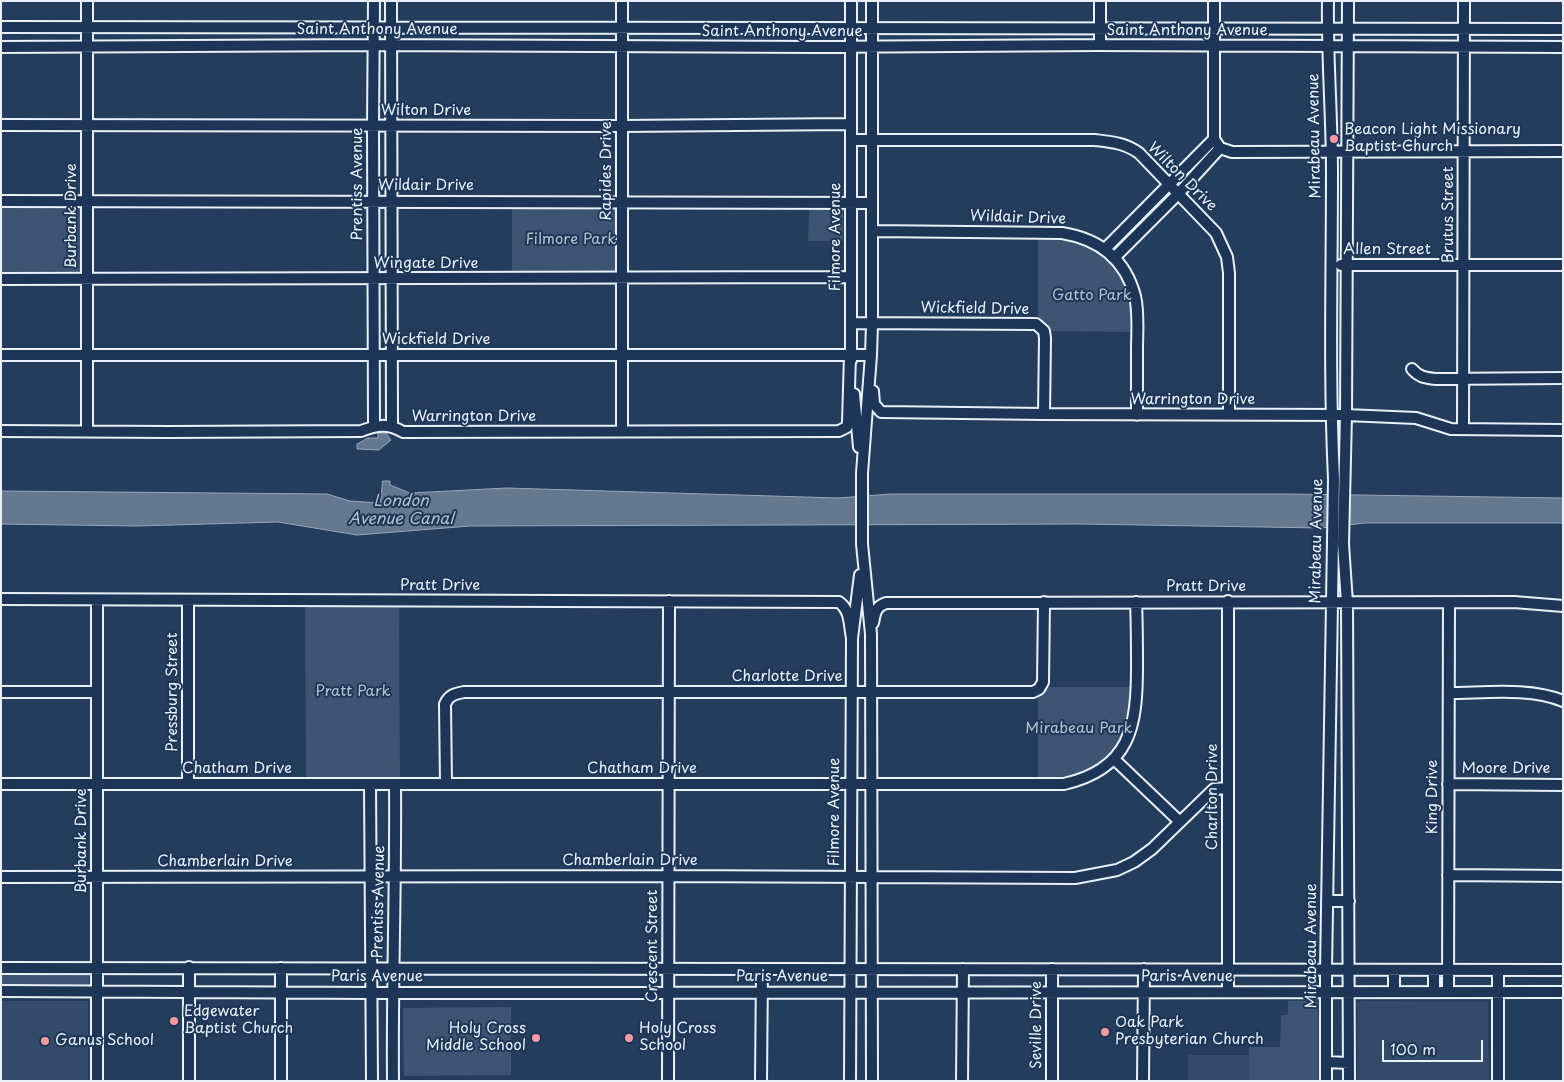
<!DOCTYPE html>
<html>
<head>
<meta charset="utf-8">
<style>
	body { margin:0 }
	#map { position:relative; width:1564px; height:1082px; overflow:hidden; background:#253d5d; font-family:"Playpen Sans",sans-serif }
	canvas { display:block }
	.frame { position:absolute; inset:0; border:2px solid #e8f1f8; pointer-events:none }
	.scale { position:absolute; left:1382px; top:1040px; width:101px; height:22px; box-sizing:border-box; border:2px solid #e8f1f8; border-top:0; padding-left:6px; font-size:15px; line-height:18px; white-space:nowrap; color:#e8f1f8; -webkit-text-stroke:4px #1d3557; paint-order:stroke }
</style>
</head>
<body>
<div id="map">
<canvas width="1564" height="1082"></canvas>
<div class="frame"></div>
<div class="scale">100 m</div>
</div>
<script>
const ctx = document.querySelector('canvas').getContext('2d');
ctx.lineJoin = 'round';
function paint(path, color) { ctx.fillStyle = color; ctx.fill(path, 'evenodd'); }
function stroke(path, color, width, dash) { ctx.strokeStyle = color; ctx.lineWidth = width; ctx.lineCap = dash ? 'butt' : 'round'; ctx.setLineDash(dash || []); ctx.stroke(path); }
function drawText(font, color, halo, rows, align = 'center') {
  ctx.font = font + ' "Playpen Sans",sans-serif'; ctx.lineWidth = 4; ctx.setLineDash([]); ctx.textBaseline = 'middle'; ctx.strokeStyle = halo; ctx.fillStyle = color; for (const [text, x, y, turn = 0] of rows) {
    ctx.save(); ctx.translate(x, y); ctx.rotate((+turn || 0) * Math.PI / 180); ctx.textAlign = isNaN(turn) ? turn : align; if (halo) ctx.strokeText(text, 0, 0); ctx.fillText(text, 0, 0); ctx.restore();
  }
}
paint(new Path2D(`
	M1,1001H88V1081H1Z
	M1357,1001L1488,1002L1489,1081H1357Z
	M1188,1055H1249V1081H1188Z`), '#334a68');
paint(new Path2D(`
	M1,205L85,206V274L1,273Z
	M512,206H617V274H512Z
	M809,210H843V241H808Z
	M1038,237C1051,237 1064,237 1077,241C1102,248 1125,271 1131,297C1134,308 1134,321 1135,332L1048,331L1044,323L1038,319Z
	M399,605L400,778H306L305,606Z
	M1046,687H1132C1133,727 1117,763 1077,776C1065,781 1051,780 1038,780V695Z
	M1,975H89V987L1,988Z
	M1288,1001H1318V1081H1249V1047H1280L1281,1015H1287L1288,1014Z
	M511,1007V1075L404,1076L403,1008Z`), '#3e5472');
const water = new Path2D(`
	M378,433H386L391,440L379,450L357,449V444L368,438H378Z
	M383,481H390V485L410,493L507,488L838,498L891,494H1289L1563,498V523H1365L1321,528L1081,524L470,526L357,535L278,522L136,526L1,524V491L327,494L350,501L380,503Z`);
paint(water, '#657890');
stroke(water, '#99a8ba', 1);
const minor = new Path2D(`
	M391,1L392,425
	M851,1V360
	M1348,1L1346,415L1343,544L1347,603L1349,1081
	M1,27L1563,29
	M1098,45L1100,41V1
	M1,47L373,45L814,47L1098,45L1563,47
	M1,125L622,126L850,124
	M1214,139L1220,148L1232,152L1563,151
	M851,140H1095C1112,142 1125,143 1139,153L1216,233L1227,257L1229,273V414
	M1,201L872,203
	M872,231L1062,233C1099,239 1125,259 1135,296C1139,313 1137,332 1137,350C1137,371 1137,393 1137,415
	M1105,249L1214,139V1
	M1115,257L1178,194L1220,148
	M1341,265H1563
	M1,279L850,277
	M851,323L1036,324L1044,331L1045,338L1044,414
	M1,355H871
	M1412,369C1419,377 1425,378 1436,379L1563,378
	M873,391L874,404L881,412L1044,414L1346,415L1416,418L1451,429L1563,430
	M854,394L859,447
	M374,426L373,125L374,1
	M1463,429L1464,1
	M1,431L168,432L361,431C377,425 387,423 403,432L839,431L847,427L848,422L850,355
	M87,431V1
	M622,431V1
	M1,599L839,602C851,611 849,624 852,638
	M873,623C875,613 875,607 886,603L1514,602L1563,606
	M1,692H97
	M1449,693C1484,693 1530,687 1563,701
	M1114,759L1179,821
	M1,784H1064C1130,769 1137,727 1137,667C1137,645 1137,624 1136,602
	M188,784V601
	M370,784L372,1081
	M446,784L445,704C449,695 454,694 464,692H1033L1039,689L1043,682L1044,602
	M1448,784L1563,785
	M1448,875L1563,876
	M1,877L668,876L1075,878L1117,870L1134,862L1152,849L1214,789L1228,788
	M1327,901H1349
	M1,968L1563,970
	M281,968V1081
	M1394,970V992
	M1434,970V992
	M1,991L372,993L1563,992
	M1228,992V601
	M1448,992L1449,603
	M1326,1062L1349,1063
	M97,1081V600
	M189,1081V967
	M393,1081C392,982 396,883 395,784
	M668,1081L669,601
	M761,1081L762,969
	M850,1081L852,638L860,575
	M872,1081L871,634L862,544V473L871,355L872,324V1
	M962,1081L963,969
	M1052,1081V969
	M1143,1081L1144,969
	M1326,1081V970L1334,479C1329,377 1332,274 1332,172C1332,115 1327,58 1328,1
	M1498,1081V970`);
stroke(minor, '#e8f1f8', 14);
stroke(minor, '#1d3557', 10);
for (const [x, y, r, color] of [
	[1334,139,5,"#ff9aa2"],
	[174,1021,5,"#ff9aa2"],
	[1105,1032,5,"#ff9aa2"],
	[536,1038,5,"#ff9aa2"],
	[629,1038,5,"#ff9aa2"],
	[45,1041,5,"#ff9aa2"]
]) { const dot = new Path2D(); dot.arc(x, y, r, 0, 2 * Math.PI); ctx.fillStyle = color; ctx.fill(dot); stroke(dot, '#1d3557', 2); }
drawText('15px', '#e8f1f8', '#1d3557', [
	["Saint Anthony Avenue",377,30],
	["Saint Anthony Avenue",1187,31],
	["Saint Anthony Avenue",782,32],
	["Wilton Drive",426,111],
	["Mirabeau Avenue",1315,136,-91],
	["Rapides Drive",607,171,-90],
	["Wilton Drive",1182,177,45],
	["Prentiss Avenue",358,184,-90],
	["Wildair Drive",426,186],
	["Brutus Street",1449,215,-90],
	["Burbank Drive",72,216,-90],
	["Wildair Drive",1018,218,2],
	["Filmore Avenue",836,237,-90],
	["Allen Street",1387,250],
	["Wingate Drive",426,264],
	["Wickfield Drive",975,309,1],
	["Wickfield Drive",436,340],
	["Warrington Drive",1193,400],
	["Warrington Drive",474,417],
	["Mirabeau Avenue",1317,541,-89],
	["Pratt Drive",440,586],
	["Pratt Drive",1206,587],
	["Charlotte Drive",787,677],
	["Pressburg Street",173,692,-90],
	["Chatham Drive",237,769],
	["Chatham Drive",642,769],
	["Moore Drive",1506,769],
	["Charlton Drive",1213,797,-90],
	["King Drive",1433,797,-90],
	["Filmore Avenue",835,812,-90],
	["Burbank Drive",82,841,-90],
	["Chamberlain Drive",630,861],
	["Chamberlain Drive",225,862],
	["Prentiss Avenue",379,902,-89],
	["Crescent Street",653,946,-90],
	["Mirabeau Avenue",1312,946,-90],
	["Paris Avenue",377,977],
	["Paris Avenue",782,977],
	["Paris Avenue",1187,977],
	["Seville Drive",1037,1025,-90]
]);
drawText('15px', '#e8f1f8', '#1d3557', [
	["Beacon Light Missionary",1344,130],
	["Baptist Church",1344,147],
	["Edgewater",184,1012],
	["Baptist Church",184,1029],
	["Oak Park",1115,1023],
	["Presbyterian Church",1115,1040],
	["Holy Cross",526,1029,"right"],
	["Middle School",526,1046,"right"],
	["Holy Cross",639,1029],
	["School",639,1046],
	["Ganus School",55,1041]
], 'left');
drawText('15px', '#b5c2d0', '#1d3557', [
	["Filmore Park",571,240],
	["Gatto Park",1092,296],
	["Pratt Park",353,692],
	["Mirabeau Park",1079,729]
]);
drawText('italic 16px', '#b4c1ce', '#1d3557', [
	["London",401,502],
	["Avenue Canal",401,520]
]);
</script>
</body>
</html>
